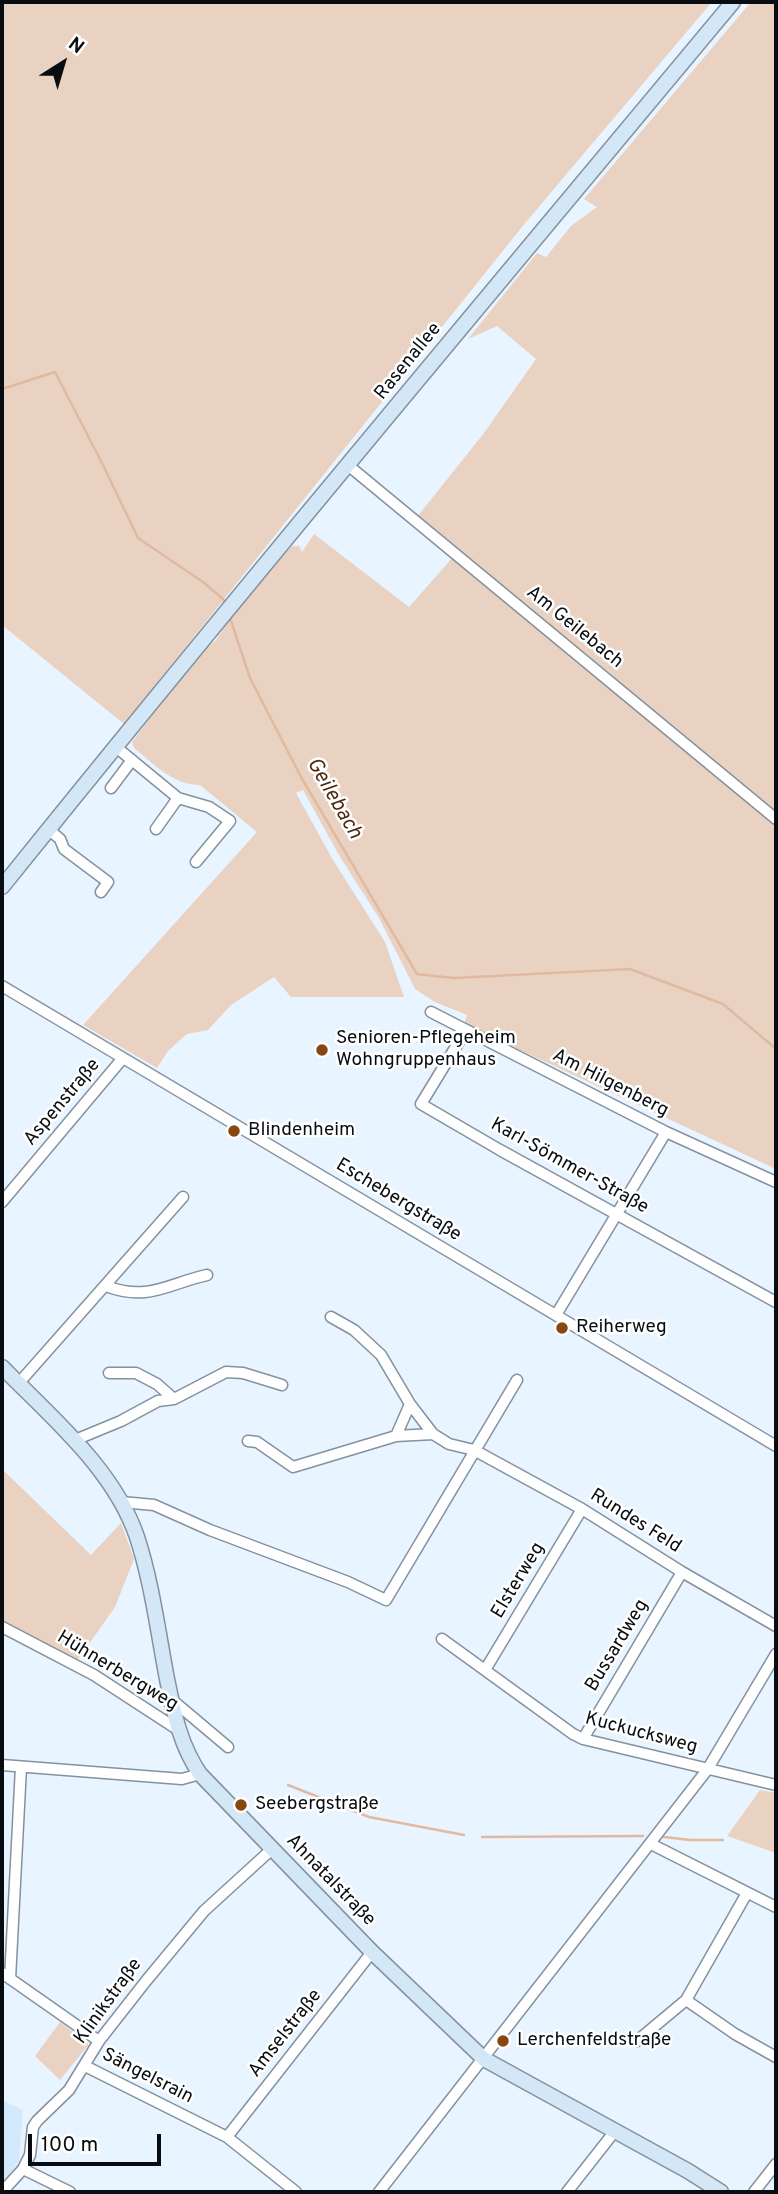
<!DOCTYPE html>
<html>
<head>
<meta charset="utf-8">
<style>
	body { margin:0 }
	#map { position:relative; width:778px; height:2194px; overflow:hidden; background:#e8f4ff; font-family:Overpass,sans-serif }
	canvas { display:block }
	.frame { position:absolute; inset:0; border:4px solid #080d11; pointer-events:none }
	.north { position:absolute; left:28px; top:28px; width:70px; height:70px; -webkit-text-stroke:5px #fff; paint-order:stroke; rotate:37deg; font-size:19px; font-weight:700; line-height:28px; text-align:center; color:#080d11 }
	.north::after { content:''; display:block; margin:auto; width:24px; height:32px; background:#080d11; clip-path:polygon(50% 0,100% 100%,50% 72%,0 100%) }
	.scale { position:absolute; left:28px; top:2134px; width:133px; height:32px; box-sizing:border-box; border:4px solid #080d11; border-top:0; padding-left:9px; font-size:21px; line-height:24px; white-space:nowrap; color:#080d11; -webkit-text-stroke:5px #fff; paint-order:stroke }
</style>
</head>
<body>
<div id="map">
<canvas width="778" height="2194"></canvas>
<div class="frame"></div>
<div class="north">N</div>
<div class="scale">100 m</div>
</div>
<script>
const ctx = document.querySelector('canvas').getContext('2d');
ctx.lineJoin = 'round';
function paint(path, color) { ctx.fillStyle = color; ctx.fill(path, 'evenodd'); }
function stroke(path, color, width, dash) { ctx.strokeStyle = color; ctx.lineWidth = width; ctx.lineCap = dash ? 'butt' : 'round'; ctx.setLineDash(dash || []); ctx.stroke(path); }
function drawText(font, color, halo, rows, align = 'center') {
  ctx.font = font + ' Overpass,sans-serif'; ctx.lineWidth = 5; ctx.setLineDash([]); ctx.textBaseline = 'middle'; ctx.strokeStyle = halo; ctx.fillStyle = color; for (const [text, x, y, turn = 0] of rows) {
    ctx.save(); ctx.translate(x, y); ctx.rotate((+turn || 0) * Math.PI / 180); ctx.textAlign = isNaN(turn) ? turn : align; if (halo) ctx.strokeText(text, 0, 0); ctx.fillText(text, 0, 0); ctx.restore();
  }
}
paint(new Path2D(`
	M2,2100L23,2110L19,2161L2,2184Z`), '#d4e9fb');
paint(new Path2D(`
	M2,2H712L526,222L124,724L2,625Z
	M751,2H776V1169L464,1024L467,1015L435,1002L415,989L379,918L340,857L303,790L296,793L333,860L385,942L404,997H291L274,977L231,1005L208,1030L187,1034L168,1051L157,1068L83,1025L257,832L200,785C173,785 154,764 134,748L132,742L197,657L216,640L241,603L292,546H299L302,552L314,534L409,607L453,557L604,681L610,673L417,517L484,433L536,359L497,326L468,339L537,253L546,257L571,226L597,207L584,199Z
	M2,1469L91,1555L121,1523L134,1559L115,1607L77,1661L2,1621Z
	M760,1790L776,1793V1853L727,1836Z
	M60,2022L89,2044L60,2080L35,2056Z`), '#ead2c2');
stroke(new Path2D(`
	M2,389L55,372L103,465L138,538L203,582L223,599L226,606
	M229,615L250,678L301,777L417,974L454,978L630,969L723,1004L776,1049
	M288,1785L369,1817L464,1835
	M482,1837L643,1836
	M664,1837L690,1840H723`), '#e0baa0', 2.5);
const street = new Path2D(`
	M349,466L776,819
	M116,747L178,798L209,807L230,821L196,862
	M111,788L132,760
	M48,829L60,839L64,849L108,882L101,892
	M156,829L178,798
	M2,986L776,1446
	M431,1012L666,1132L776,1182
	M466,1030L421,1104L500,1150L776,1302
	M2,1202L123,1058
	M106,1286C148,1302 167,1284 207,1275
	M556,1315L666,1132
	M331,1317L354,1330L381,1355L410,1404L433,1434L449,1444L474,1450L582,1509L682,1572L776,1626
	M109,1373H136L157,1384L174,1399
	M18,1384L183,1197
	M396,1436L410,1404
	M75,1440L121,1421L158,1401L174,1399L226,1372L243,1373L282,1385
	M248,1441L257,1442L293,1467L396,1436L433,1434
	M122,1502L154,1505L210,1530L348,1582L386,1600L517,1380
	M2,1627L94,1675L177,1729
	M442,1639L573,1734L583,1739L776,1785
	M485,1670L582,1509
	M171,1699L228,1747
	M583,1739L682,1572
	M2,1765L182,1779L200,1774
	M651,1844L776,1907
	M747,1893L686,2000L735,2034L776,2057
	M2,1973L99,2041
	M10,1979L21,1767
	M637,2041L686,2000
	M85,2066L227,2137L296,2192
	M227,2137L372,1952
	M23,2169L70,2192
	M2,2192L23,2169L30,2155L33,2127L37,2121L69,2090L99,2041L146,1981L204,1911L272,1849
	M379,2192L707,1770L776,1654
	M567,2192L615,2131
	M754,2192L776,2164`);
const secondary = new Path2D(`
	M2,887C242,589 488,296 733,2
	M2,1367C51,1417 114,1469 137,1537C152,1583 158,1632 167,1679C174,1713 180,1745 200,1774L372,1952L484,2059L688,2171L721,2192`);
stroke(street, '#84929e', 13);
stroke(secondary, '#84929e', 17);
stroke(street, '#fff', 10);
stroke(secondary, '#d4e7f6', 14);
for (const [x, y, r, color] of [
	[322,1050,7,"#874710"],
	[234,1131,7,"#874710"],
	[562,1328,7,"#874710"],
	[241,1805,7,"#874710"],
	[503,2041,7,"#874710"]
]) { const dot = new Path2D(); dot.arc(x, y, r, 0, 2 * Math.PI); ctx.fillStyle = color; ctx.fill(dot); stroke(dot, '#fff', 2.5); }
drawText('19px', '#080d11', '#fff', [
	["Rasenallee",409,362,-51],
	["Am Geilebach",574,628,39],
	["Am Hilgenberg",610,1084,27],
	["Aspenstraße",63,1103,-50],
	["Karl-Sömmer-Straße",569,1167,29],
	["Eschebergstraße",398,1201,31],
	["Rundes Feld",635,1522,32],
	["Elsterweg",519,1581,-59],
	["Bussardweg",618,1646,-59],
	["Hühnerbergweg",117,1672,31],
	["Kuckucksweg",641,1734,15],
	["Ahnatalstraße",330,1881,46],
	["Klinikstraße",109,2002,-54],
	["Amselstraße",286,2034,-52],
	["Sängelsrain",147,2077,27]
]);
drawText('19px', '#080d11', '#fff', [
	["Senioren-Pflegeheim",336,1039],
	["Wohngruppenhaus",336,1061],
	["Blindenheim",248,1131],
	["Reiherweg",576,1328],
	["Seebergstraße",255,1805],
	["Lerchenfeldstraße",517,2041]
], 'left');
drawText('italic 21px', '#4f2a0c', '#fff', [
	["Geilebach",333,799,60]
]);
</script>
</body>
</html>
